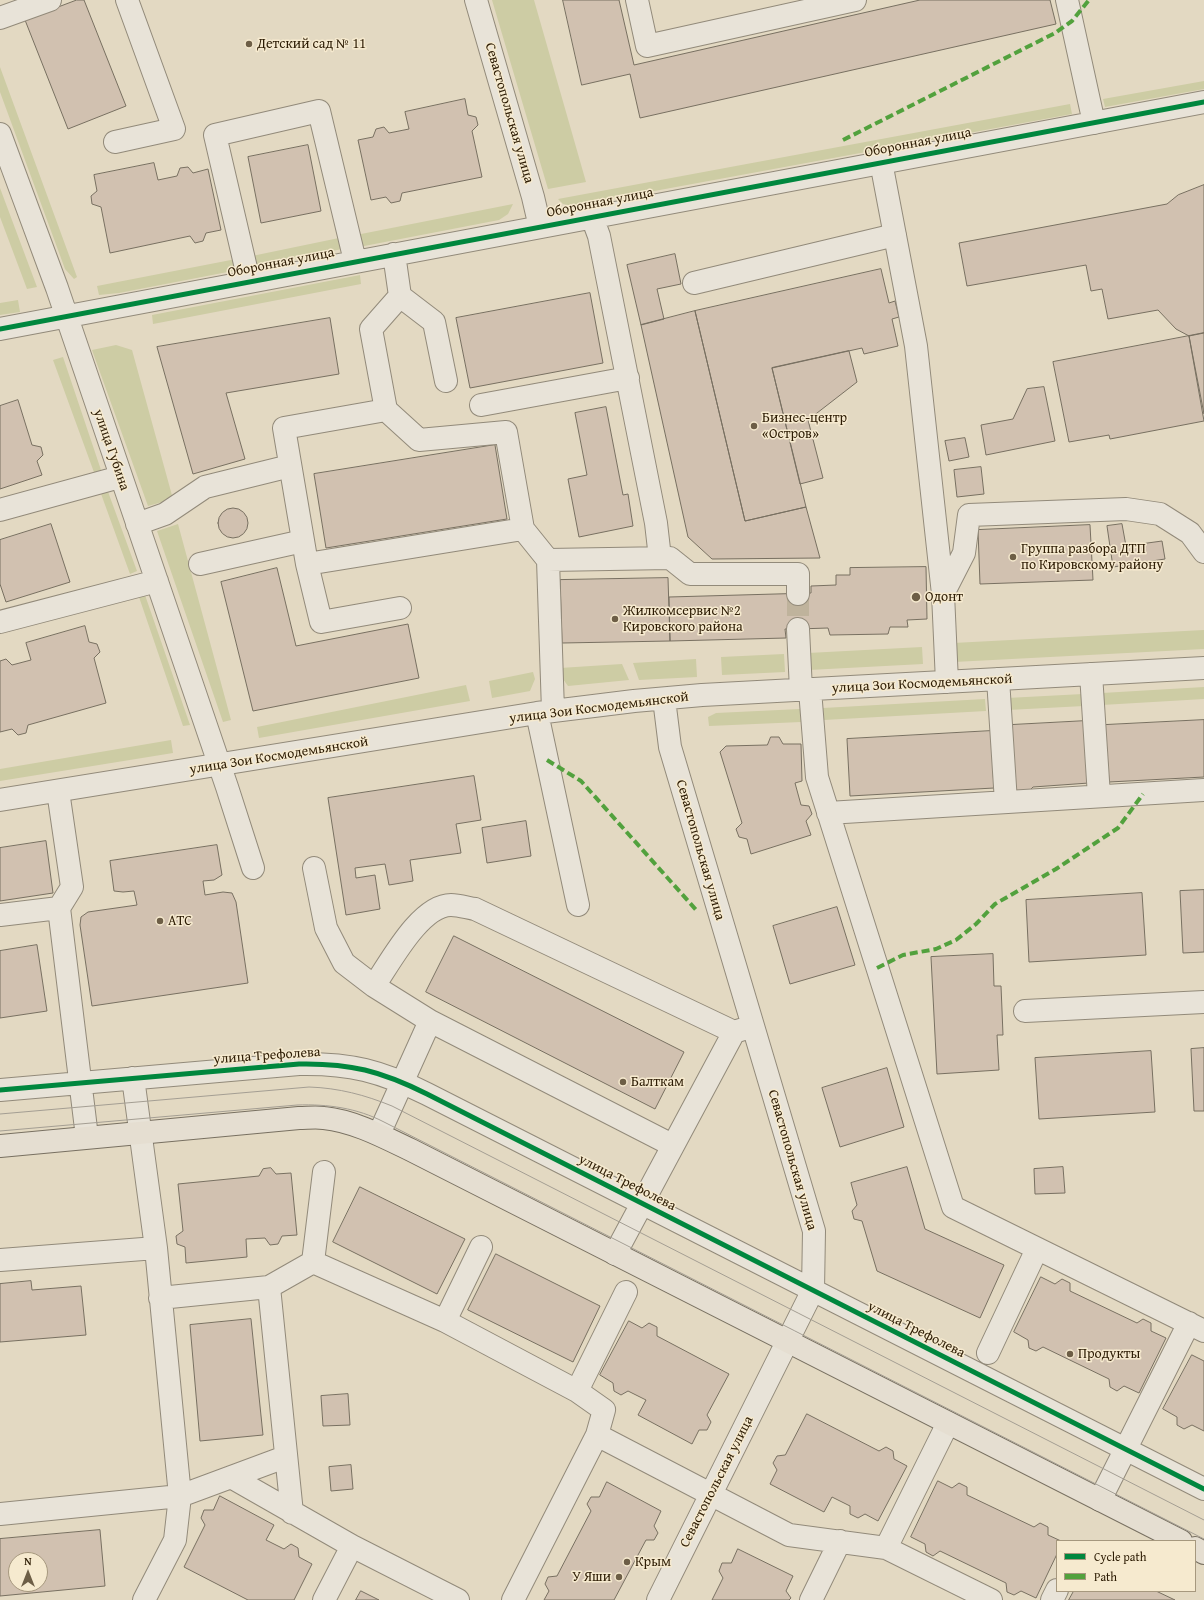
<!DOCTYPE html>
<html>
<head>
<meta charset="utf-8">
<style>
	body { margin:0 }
	#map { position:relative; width:1204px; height:1600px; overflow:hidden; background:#e3d9c2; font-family:"Gentium Book Plus",serif }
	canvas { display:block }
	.legend { position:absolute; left:1056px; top:1540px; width:140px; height:52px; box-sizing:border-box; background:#f6eacf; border:1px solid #a6987e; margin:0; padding:5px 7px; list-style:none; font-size:12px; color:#2d1c04 }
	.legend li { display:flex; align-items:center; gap:8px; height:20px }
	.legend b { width:20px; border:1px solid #a6987e }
	.north { position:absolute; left:8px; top:1552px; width:40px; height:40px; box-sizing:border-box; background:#f6eacf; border:1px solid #a6987e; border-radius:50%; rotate:0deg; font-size:11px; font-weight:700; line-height:16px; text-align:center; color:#2d1c04 }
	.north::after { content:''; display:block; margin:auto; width:14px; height:18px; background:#6d5e46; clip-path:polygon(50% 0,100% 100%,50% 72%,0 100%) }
</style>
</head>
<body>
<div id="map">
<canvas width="1204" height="1600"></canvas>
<ul class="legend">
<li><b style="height:5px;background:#00873e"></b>Cycle path</li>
<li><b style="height:5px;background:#52a13d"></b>Path</li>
</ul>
<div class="north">N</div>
</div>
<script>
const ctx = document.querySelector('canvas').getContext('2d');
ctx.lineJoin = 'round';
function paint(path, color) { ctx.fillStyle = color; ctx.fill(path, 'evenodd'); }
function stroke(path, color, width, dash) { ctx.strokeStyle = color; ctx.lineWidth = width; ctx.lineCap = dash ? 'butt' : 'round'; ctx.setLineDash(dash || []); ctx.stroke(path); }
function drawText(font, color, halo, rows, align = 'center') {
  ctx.font = font + ' "Gentium Book Plus",serif'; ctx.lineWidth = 3; ctx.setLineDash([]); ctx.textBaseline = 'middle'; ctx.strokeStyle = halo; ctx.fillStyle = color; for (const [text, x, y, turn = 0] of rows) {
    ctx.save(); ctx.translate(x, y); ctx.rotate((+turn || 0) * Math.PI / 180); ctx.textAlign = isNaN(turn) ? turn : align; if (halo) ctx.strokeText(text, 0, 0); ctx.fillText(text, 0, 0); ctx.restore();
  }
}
paint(new Path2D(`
	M492,0H534L586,182L548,189Z
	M0,67L77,277L74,279L65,269L0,92Z
	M1204,81V89L1105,107L1103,99Z
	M1070,104L1072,114L573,206L563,204L558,199Z
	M0,188L37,287L27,289L0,217Z
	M513,204L508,214L499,220L359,247L356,235Z
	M339,238L342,249L254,267L252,256Z
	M236,259L238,270L119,293L99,295L97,286Z
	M360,275L361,284L153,324L152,315Z
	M18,300L20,312L0,315V303Z
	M116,345L132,350L173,499L148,506L92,350Z
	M63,357L102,473L95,475L53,360Z
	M107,489L137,571L130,574L100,491Z
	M178,524L231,720L223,722L157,531Z
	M145,595L190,725L183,726L139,597Z
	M1204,630V649L954,662L953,643Z
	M922,647L923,664L809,670L808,653Z
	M784,654L785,672L722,675L721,657Z
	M696,659L697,677L639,680L633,663Z
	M622,664L629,680L568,686L560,675V668Z
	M533,672L535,679L530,691L492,698L489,681Z
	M466,685L470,701L259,738L257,727Z
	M1204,687V699L1102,705V693Z
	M1083,694L1084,706L1008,710L1007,698Z
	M985,699L986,711L824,720L823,708Z
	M800,709L801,722L709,726L708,717L716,713Z
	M171,740L173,753L0,781V769Z`), '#cdcca4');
const building = new Path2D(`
	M77,0H84L126,106L68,129L25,20Z
	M563,0H619L634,65L920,0H1050L1056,24L640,118L630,74L582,85Z
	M465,99L468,115L476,117L478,125L472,131L482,177L402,193L400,201L391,203L386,197L371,200L358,140L373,137L376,129L384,127L389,133L409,129L405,112Z
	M308,145L321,211L261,223L248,157Z
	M154,163L158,180L177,176L180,168L188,167L193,173L208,169L221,230L206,233L203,241L195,243L190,236L110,253L101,207L92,204L91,196L97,191L94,175Z
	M1204,185V333L1189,336L1176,329L1158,310L1108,319L1102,289L1091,291L1086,265L967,286L959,243L1167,204L1178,195Z
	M675,254L681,284L657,289L664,319L641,325L627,265Z
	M881,269L889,303L895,301L899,317L892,319L898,346L864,354L862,348L772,368L806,507L745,521L695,311Z
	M590,293L603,363L470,388L456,318Z
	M695,311L745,521L806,507L820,558L712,559L688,537L641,325Z
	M330,318L339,374L226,393L245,459L193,474L157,347Z
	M1204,333V414L1189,336Z
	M1189,336L1204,421L1110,439L1109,435L1069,442L1053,362Z
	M849,351L857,382L808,420L823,478L800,484L772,368Z
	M1044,387L1055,441L986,455L981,425L1013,419L1027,389Z
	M18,400L32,445L41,447L43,455L37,461L42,475L0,489V406Z
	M606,407L623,495L628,494L633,526L579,537L568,479L587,475L575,413Z
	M965,438L969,457L949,461L945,441Z
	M495,445L507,519L326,548L314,474Z
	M981,467L984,494L957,497L954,470Z
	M218 523a15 15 0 1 1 30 0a15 15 0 1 1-30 0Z
	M51,524L70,582L6,602L0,584V540Z
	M1122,524L1126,546L1162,541L1165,559L1113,567L1107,526Z
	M1090,525L1093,580L980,584L978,530Z
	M926,567L927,619L907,620L908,627H890L888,634L830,635L828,628L798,629H785L786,638L670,641L669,597L811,593V586L836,585V575H850V568Z
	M277,568L296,646L408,624L419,678L253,711L221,582Z
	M668,578L670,641L562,643L560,580Z
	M85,626L89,642L97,644L100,652L94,658L106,703L28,725L26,733L18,735L12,729L0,732V661L6,659L12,665L31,660L26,643Z
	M1204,720V777L1109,782L1105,725Z
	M1086,721L1089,783L1033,787L1026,794L1016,795L1011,725Z
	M991,731L994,788L850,796L847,739Z
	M771,737H779L783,744H801L802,781L795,783L801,805L809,806L812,814L806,821L811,835L751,854L747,839L739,837L736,829L742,823L720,752L726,746L767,745Z
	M474,776L481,820L456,824L461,853L410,860L413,881L389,885L385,864L355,868L356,878L375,875L380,909L346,915L328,798Z
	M526,821L531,856L487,863L482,828Z
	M46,841L53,893L0,901V848Z
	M217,845L222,875L214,880L203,881L205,895L223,892L232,893L236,902L248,983L92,1006L80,925L81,917L88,912L137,905L134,891L123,892L114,891L110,861Z
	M1204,890V952L1183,953L1180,891Z
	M1142,893L1146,955L1029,962L1026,900Z
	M837,907L855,965L790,984L773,926Z
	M454,936L684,1052L655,1109L426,992Z
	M37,945L47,1011L0,1018V951Z
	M993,954L994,986H1001L1002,1010L1003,1035H997L999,1070L937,1074L931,957Z
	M1204,1048V1111H1194L1191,1049Z
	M1151,1051L1155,1112L1039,1119L1035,1058Z
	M887,1068L904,1127L840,1147L822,1088Z
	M907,1167L925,1229L1004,1265L980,1318L877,1271L862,1221L854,1219L852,1211L857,1205L851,1183Z
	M1063,1167L1065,1193L1035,1194L1034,1169Z
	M271,1168L276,1174L291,1173L297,1235L282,1236L278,1244L270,1245L265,1238L246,1239L247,1257L186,1263L185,1247L177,1244L176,1236L183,1231L178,1184L259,1176L263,1169Z
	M360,1187L465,1239L437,1294L333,1242Z
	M496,1254L600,1306L573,1362L468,1310Z
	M1041,1277L1055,1284L1062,1279L1070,1283V1291L1137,1323L1143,1319L1151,1323V1331L1166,1338L1139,1393L1124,1386L1117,1391L1110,1387L1109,1379L1043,1347L1036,1351L1029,1348L1028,1340L1014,1332Z
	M31,1281L32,1290L81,1286L86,1335L0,1342V1284Z
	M251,1319L263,1435L200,1441L190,1325Z
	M629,1321L642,1328L649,1323L657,1327V1336L729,1374L707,1415L711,1422L707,1430H699L692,1444L638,1415L646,1400L628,1391L621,1395L614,1391L613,1383L600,1375Z
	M1192,1355L1204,1361V1431L1192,1425L1184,1429L1177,1425V1417L1163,1409Z
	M348,1394L350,1425L323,1426L321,1396Z
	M807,1414L879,1451L886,1447L893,1451L894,1459L907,1466L878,1521L865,1514L858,1518L850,1514V1506L832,1497L824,1512L770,1484L777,1470L773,1463L777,1456L785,1455Z
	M351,1465L353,1489L331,1491L329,1467Z
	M938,1481L952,1488L959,1483L967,1487V1495L1034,1527L1040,1523L1048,1527V1535L1061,1541H1057V1554L1036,1598L1021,1591L1014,1595L1007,1592L1006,1583L940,1551L933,1556L926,1552L925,1544L911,1537Z
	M607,1482L661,1511L654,1526L658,1533L654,1540H646L614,1600H544L549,1591L545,1584L548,1577L557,1576L591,1511L587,1504L591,1497H599Z
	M220,1496L274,1525L266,1540L284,1549L291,1544L298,1548L299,1557L312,1564L294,1600H248L184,1567L205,1525L201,1518L204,1510H213Z
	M100,1530L105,1586L0,1596V1539ZM16,1560H40V1584H16Z
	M738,1549L793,1576L786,1591L791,1598L789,1600H712L723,1578L719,1571L722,1563H731Z
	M361,1591L379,1600H356Z
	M1074,1591H1156L1175,1600H1069Z`);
paint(building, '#d1c1b0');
stroke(building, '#787061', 1);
stroke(new Path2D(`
	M798,594V629`), '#bfb39c', 22, [22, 11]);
const minor = new Path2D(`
	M476,0L533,197L540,227
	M637,0L647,46L855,0
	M1067,0L1094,123
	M0,18L50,0
	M0,134L57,288L227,787L253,868
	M115,142L174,129L127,0
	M881,162L916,346L943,594
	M592,217L599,236L656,523L660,558
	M394,254L400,296L371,329L386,410L419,440L506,432L523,529L548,560L553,711
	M249,281L215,135L319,111L355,261
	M694,283L895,235
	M400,296L434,322L446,381
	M0,329L1204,102
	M481,405L628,378
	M386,410L284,428L307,564L523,529
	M0,510L120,477
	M137,524L165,514L205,487L290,466
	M548,560L670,558L690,574H798V594
	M200,564L303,541
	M307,564L321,622L400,608
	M0,622L157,581
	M798,629L801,690
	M1091,674L1099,796
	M998,679L1006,802
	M947,682L943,594L964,553L969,515L1126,509L1160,514L1190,533L1204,552
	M810,690L817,777L953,1207L1204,1331
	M537,713L578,905
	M58,791L72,887L59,908L87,1137
	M0,800L537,713L634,701L702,695L1204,668
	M828,813L1204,790
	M314,868L326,928L344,963L374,986L430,1021L672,1145
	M0,915L59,908
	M374,986C390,963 420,905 451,905C459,905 468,908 475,909L734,1032L753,1026
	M1025,1011L1204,1002
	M133,1078L156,1248L180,1496L175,1540L144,1600
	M0,1090L299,1064C350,1063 381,1071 427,1094L1204,1489
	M379,1134L430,1021
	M615,1254L734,1032
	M0,1260L156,1248
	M313,1262L324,1172
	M269,1287L292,1513
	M160,1298L269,1287L313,1262L445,1321L577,1391L604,1410L597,1435L513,1600
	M445,1321L481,1247
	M988,1353L1037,1249
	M577,1391L626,1292
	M597,1435L789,1535L886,1548L991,1600
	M231,1477L352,1546L458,1600
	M1100,1500L1189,1323
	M0,1514L180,1496L285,1457
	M886,1548L948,1423
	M324,1600L352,1546
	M658,1600L813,1290L814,1231L670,747L664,699
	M811,1600L840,1541
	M1052,1600L1057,1590`);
const major = new Path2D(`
	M0,1146L299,1118C307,1118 316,1117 324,1118C354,1121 384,1137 411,1150L1181,1541
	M1195,1548L1204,1553`);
stroke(minor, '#928a7a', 24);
stroke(major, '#787061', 24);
stroke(minor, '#e8e3d8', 22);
stroke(major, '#e5ded1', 22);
stroke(new Path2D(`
	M0,1114L309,1087C339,1088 365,1095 392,1106L1204,1520
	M0,1131L297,1105C328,1104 357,1108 384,1122L1204,1539`), '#a49e93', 1);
stroke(new Path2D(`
	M843,140L1055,33L1072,21L1089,0
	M547,760L581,781L698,912
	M877,968L903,955L936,949L956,940L976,924L995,904L1056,869L1118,828L1143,794`), '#52a13d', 4, [8, 4]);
stroke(new Path2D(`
	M0,329L1204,102
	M0,1090L299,1064C350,1063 381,1071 427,1094L1204,1489`), '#00873e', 5);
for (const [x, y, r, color] of [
	[249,44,4,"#6d5e46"],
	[754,426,4,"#6d5e46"],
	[1013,557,4,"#6d5e46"],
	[916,597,5,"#6d5e46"],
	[615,619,4,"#6d5e46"],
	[160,921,4,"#6d5e46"],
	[623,1082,4,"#6d5e46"],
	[1070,1354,4,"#6d5e46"],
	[627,1562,4,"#6d5e46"],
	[619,1577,4,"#6d5e46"]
]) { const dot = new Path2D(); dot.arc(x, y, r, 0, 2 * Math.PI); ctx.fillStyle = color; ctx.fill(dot); stroke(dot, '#f6eacf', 1.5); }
drawText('14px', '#2d1c04', '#f6eacf', [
	["Детский сад № 11",257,44],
	["Бизнес-центр",762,418],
	["«Остров»",762,434],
	["Группа разбора ДТП",1021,549],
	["по Кировскому району",1021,565],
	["Одонт",925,597],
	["Жилкомсервис №2",623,611],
	["Кировского района",623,627],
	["АТС",168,921],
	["Балткам",631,1082],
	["Продукты",1078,1354],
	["Крым",635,1562],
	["У Яши",611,1577,"right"]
], 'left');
drawText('14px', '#2d1c04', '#f6eacf', [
	["Севастопольская улица",509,113,74],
	["Оборонная улица",918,143,-11],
	["Оборонная улица",600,203,-11],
	["Оборонная улица",281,263,-11],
	["улица Губина",111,450,71],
	["улица Зои Космодемьянской",922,684,-3],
	["улица Зои Космодемьянской",599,708,-7],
	["улица Зои Космодемьянской",279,756,-9],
	["Севастопольская улица",700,850,74],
	["улица Трефолева",267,1056,-4],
	["Севастопольская улица",792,1160,74],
	["улица Трефолева",627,1183,27],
	["улица Трефолева",916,1330,27],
	["Севастопольская улица",717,1482,-63]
]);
</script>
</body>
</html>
